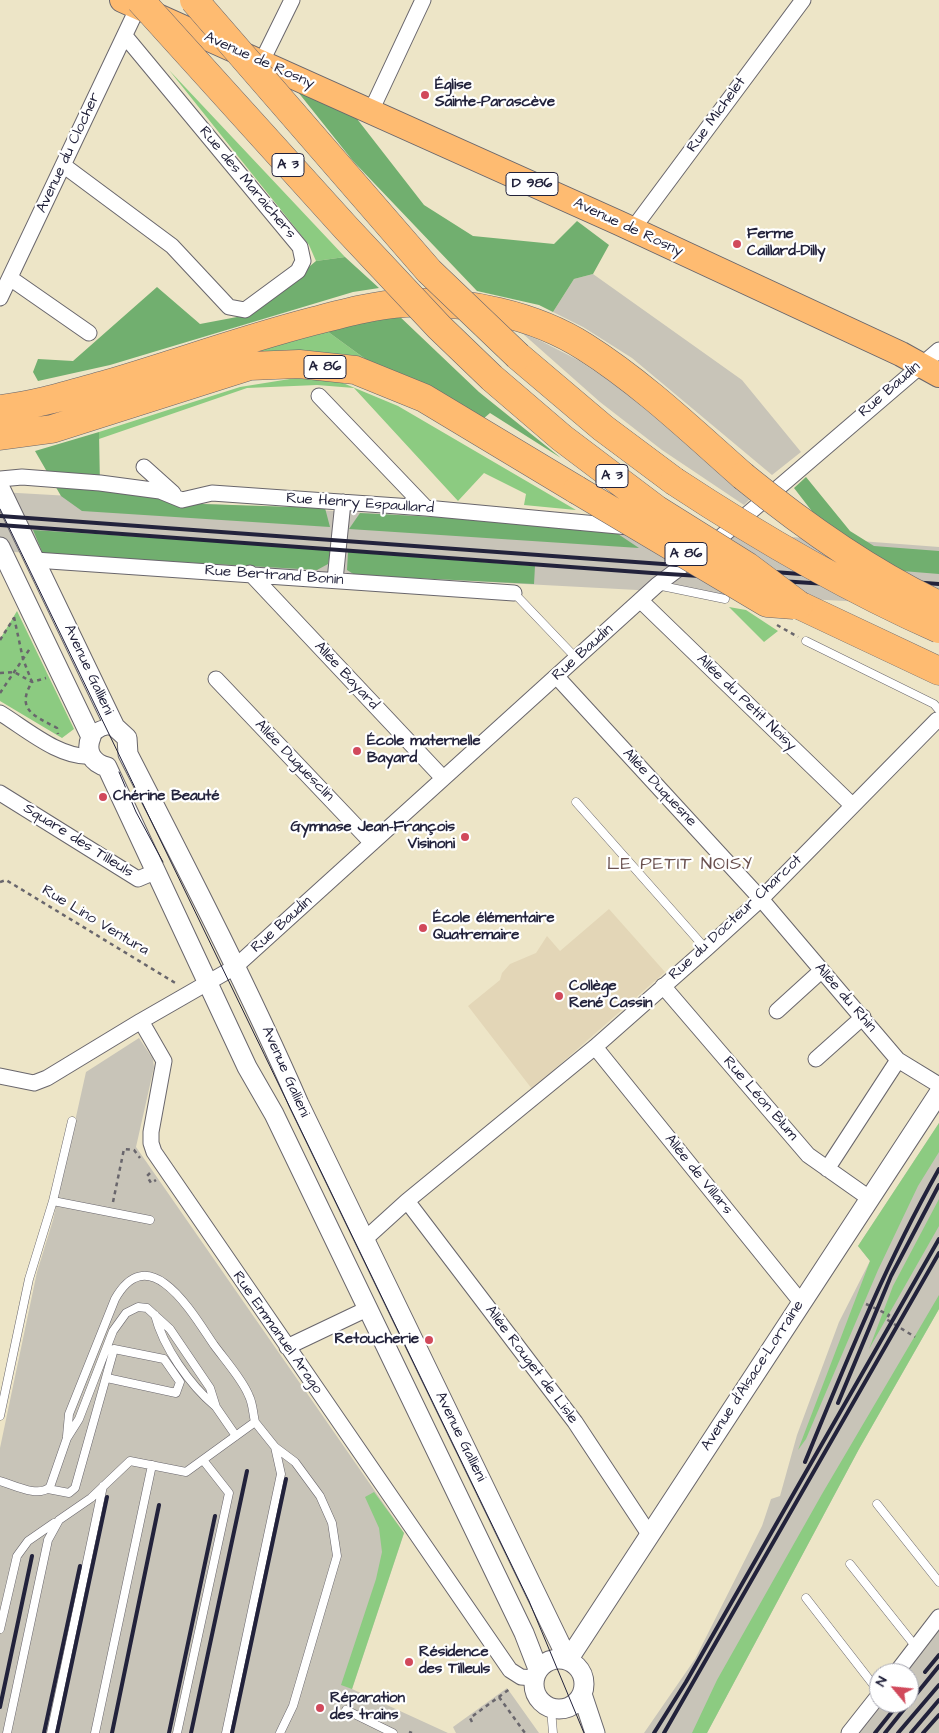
<!DOCTYPE html>
<html>
<head>
<meta charset="utf-8">
<style>
	body { margin:0 }
	#map { position:relative; width:939px; height:1733px; overflow:hidden; background:#ede5c7; font-family:"Architects Daughter",sans-serif }
	canvas { display:block }
	.north { position:absolute; left:869px; top:1663px; width:50px; height:50px; box-sizing:border-box; background:#fff; border:1px solid #a7a7b1; border-radius:50%; rotate:298deg; font-size:14px; font-weight:700; line-height:20px; text-align:center; color:#22223b }
	.north::after { content:''; display:block; margin:auto; width:18px; height:22px; background:#d1495b; clip-path:polygon(50% 0,100% 100%,50% 72%,0 100%) }
</style>
</head>
<body>
<div id="map">
<canvas width="939" height="1733"></canvas>
<div class="north">N</div>
</div>
<script>
const ctx = document.querySelector('canvas').getContext('2d');
ctx.lineJoin = 'round';
function paint(path, color) { ctx.fillStyle = color; ctx.fill(path, 'evenodd'); }
function stroke(path, color, width, dash) { ctx.strokeStyle = color; ctx.lineWidth = width; ctx.lineCap = dash ? 'butt' : 'round'; ctx.setLineDash(dash || []); ctx.stroke(path); }
function drawText(font, color, halo, rows, align = 'center') {
  ctx.font = font + ' "Architects Daughter",sans-serif'; ctx.lineWidth = 4.5; ctx.setLineDash([]); ctx.textBaseline = 'middle'; ctx.strokeStyle = halo; ctx.fillStyle = color; for (const [text, x, y, turn = 0] of rows) {
    ctx.save(); ctx.translate(x, y); ctx.rotate((+turn || 0) * Math.PI / 180); ctx.textAlign = isNaN(turn) ? turn : align; if (halo) ctx.strokeText(text, 0, 0); ctx.fillText(text, 0, 0); ctx.restore();
  }
}
paint(new Path2D(`
	M609,909L665,972L532,1089L468,1006L500,980L502,973L510,964L536,953L547,936L560,951Z`), '#e3d6b7');
paint(new Path2D(`
	M593,274L742,380L801,452L772,475L632,358L583,327L553,312L574,279Z
	M522,333L541,341L578,360L620,388L751,498L744,505L662,450L600,402Z
	M0,492L860,541L939,547V606L355,575L0,551Z
	M139,1038L153,1059L154,1067L136,1147L404,1533L352,1689L448,1733H0V1448L37,1272L53,1220L86,1072Z
	M939,1123V1309L859,1449L707,1733H644L695,1659L762,1526L771,1499L780,1496L797,1435L839,1322L870,1261L858,1246Z
	M939,1628V1733H857L881,1703H909V1673H904Z
	M507,1688L539,1733H456L453,1727Z`), '#c8c4b8');
paint(new Path2D(`
	M169,70L345,257L316,261L309,245Z
	M320,326L375,366L319,353L48,419V410Z
	M296,378L338,381L398,406L576,510L524,505L526,494L484,473L458,501L354,388L317,385L247,388L99,439V432L240,387Z
	M729,607L746,610L778,631L764,642Z
	M17,611L74,729L62,738L0,701V639Z
	M939,1123V1152L918,1186L878,1270L806,1439L798,1450L870,1261L858,1246Z
	M939,1199V1226L869,1349L893,1286Z
	M939,1295V1309L859,1449L707,1733H692L717,1680L822,1494Z
	M374,1492L404,1533L352,1689L341,1685L376,1579L382,1552L379,1528L365,1497Z`), '#8ccb81');
paint(new Path2D(`
	M290,82L354,115L424,205L473,236L554,244L577,221L609,245L593,274L574,279L553,312L539,305L477,291L353,161Z
	M345,257L379,288L353,292L110,365L38,381L33,372L38,359L73,361L157,287L200,324L237,317L273,297L316,261Z
	M397,314L479,392L561,458L490,413L483,419L375,366L320,326Z
	M99,432L100,486L178,490L202,504L325,508L330,527L82,511L61,496L35,451Z
	M806,477L850,531L874,546L939,551V574L890,570L828,532L794,488Z
	M360,513L606,526L639,548L349,529Z
	M33,530L331,549L328,564L317,570L43,554Z
	M348,552L535,566L534,584L355,575L347,570Z`), '#71af6f');
const service = new Path2D(`
	M657,585L725,599
	M514,593L577,659
	M806,641L934,704L939,710
	M576,802L706,949
	M53,1201L150,1220
	M155,1315C163,1347 190,1385 215,1406
	M0,1416L29,1279L53,1201L72,1121
	M67,1436L69,1414L115,1299C150,1237 194,1316 214,1345C225,1360 243,1380 249,1396C253,1404 253,1414 255,1422
	M0,1481C14,1485 38,1498 50,1487L67,1438L79,1419L113,1331L126,1313L138,1307L147,1308L170,1329L210,1388L216,1407L236,1436
	M48,1489L69,1493L75,1488L114,1349L164,1359L180,1382L176,1393L107,1378
	M877,1504L939,1582
	M850,1564L916,1647
	M806,1598L879,1692
	M0,1629L17,1556L28,1541L54,1523
	M551,1709L553,1733
	M346,1710L393,1733
	M7,1733L48,1540L59,1520L91,1498L130,1461L186,1472L255,1422L275,1447L295,1462L320,1496L332,1523L337,1556L293,1706L280,1733
	M51,1733L103,1486
	M95,1733L152,1465
	M177,1733L229,1493L203,1460
	M226,1733L281,1474L275,1447`);
const minor = new Path2D(`
	M262,61L292,0
	M371,111L423,0
	M63,165L172,246L229,307L245,310L298,271L303,261L300,247L125,36
	M632,230L803,0
	M10,278L89,333
	M0,298L138,7
	M319,396L426,508
	M144,467L173,493
	M0,479L22,477L100,483L160,491L182,500L212,493L426,508L629,527
	M35,560L514,593
	M250,573L443,778
	M335,580L343,502
	M641,601L852,805
	M557,677L761,899L898,1060L939,1085
	M216,679L372,843
	M0,713C25,728 60,759 91,756
	M91,737C98,728 105,726 115,727
	M0,793L138,879L157,871
	M663,986L808,1155L869,1198
	M777,1011L821,971
	M141,1021L164,1061L151,1132V1143L154,1152L510,1670L521,1677L534,1678
	M595,1047L801,1302
	M816,1059L863,1017
	M0,1076L34,1083L47,1078L141,1021L235,967L657,585L722,536L939,350
	M827,1169L898,1060
	M407,1201L575,1422L649,1534
	M364,1240L407,1201L595,1047L706,949L761,899L937,720
	M287,1347L369,1308
	M896,1673L939,1617
	M849,1733L879,1695`);
const tertiary = new Path2D(`
	M0,488L115,727L127,738L128,754C187,869 247,985 299,1104L568,1660
	M0,547L91,737C85,751 92,763 107,767L247,1067L274,1114L524,1633L538,1669
	M534 1684a25 25 0 1 1 50 0a25 25 0 1 1-50 0Z
	M568,1660L939,1093
	M582,1694L595,1733`);
const primary = new Path2D(`
	M122,0L619,223L901,354L939,375`);
const motorway = new Path2D(`
	M518,356L603,428L674,481
	M0,409C37,405 71,394 107,384C175,364 241,340 310,322C341,314 373,305 405,303C465,300 535,315 585,347C642,383 693,432 743,476
	M0,436L52,429L250,366L299,364L355,370L424,398L577,490
	M799,605L939,671`);
stroke(service, '#69666c', 9);
stroke(minor, '#69666c', 17);
stroke(tertiary, '#69666c', 21);
stroke(primary, '#69666c', 26);
stroke(motorway, '#69666c', 29);
stroke(new Path2D(`
	M14,617L23,659L32,682C15,710 35,716 57,728L58,734
	M777,625L798,637
	M0,640L14,618
	M0,673L14,672L32,682L46,678
	M0,693L31,647
	M0,882L6,880L177,984
	M150,1173L147,1176L151,1183L156,1180
	M113,1202L124,1149L134,1150L140,1158
	M866,1304L889,1315L886,1319L915,1337
	M499,1697L525,1733
	M472,1722L470,1718L511,1688
	M409,1732L412,1733`), '#69666c', 2.5, [4, 4]);
stroke(service, '#fff', 8);
stroke(minor, '#fff', 15);
stroke(tertiary, '#fff', 19);
stroke(primary, '#febb71', 24);
stroke(motorway, '#febb71', 28);
stroke(new Path2D(`
	M0,509L529,1601L584,1733
	M119,772L136,812L163,862`), '#22223b', 1);
stroke(new Path2D(`
	M0,516L939,584
	M0,525L652,573L939,591
	M838,1403L891,1276L939,1185
	M805,1462C846,1362 886,1263 939,1169
	M925,1672L939,1655
	M909,1703L939,1666
	M0,1707L32,1556
	M44,1733L80,1566
	M57,1733L107,1497
	M112,1733L159,1505
	M169,1733L215,1516
	M191,1733L247,1471
	M232,1733L286,1479
	M654,1733L686,1682L939,1239
	M664,1733L939,1253
	M875,1733L899,1703
	M885,1733L909,1703
	M898,1733L939,1685
	M911,1733L939,1700
	M923,1733L939,1715`), '#22223b', 4);
const motorwayBridge = new Path2D(`
	M140,0L347,229L439,327L492,378L562,438L656,509L747,566L799,605
	M194,0L429,271L518,356
	M743,476C803,525 869,572 939,605
	M674,481C759,537 846,588 939,629
	M577,490L767,603L794,605`);
stroke(motorwayBridge, '#69666c', 29, []);
stroke(motorwayBridge, '#febb71', 28);
for (const [x, y, r, color] of [
	[425,95,5,"#d1495b"],
	[737,244,5,"#d1495b"],
	[357,751,5,"#d1495b"],
	[103,797,5,"#d1495b"],
	[465,837,5,"#d1495b"],
	[423,928,5,"#d1495b"],
	[559,996,5,"#d1495b"],
	[429,1340,5,"#d1495b"],
	[409,1662,5,"#d1495b"],
	[320,1708,5,"#d1495b"]
]) { const dot = new Path2D(); dot.arc(x, y, r, 0, 2 * Math.PI); ctx.fillStyle = color; ctx.fill(dot); stroke(dot, '#fff', 2); }
for (const [x, y, w] of [
	[288,165,32],
	[532,184,52],
	[325,367,42],
	[612,476,32],
	[686,554,42]
]) { const box = new Path2D(); box.roundRect(x - w / 2, y - 11.5, w, 23, 4); ctx.fillStyle = '#fff'; ctx.fill(box); stroke(box, '#22223b', 1); }
drawText('bold 14px', '#22223b', null, [
	["A 3",288,165],
	["D 986",532,184],
	["A 86",325,367],
	["A 3",612,476],
	["A 86",686,554]
]);
drawText('15px', '#22223b', '#fff', [
	["Avenue de Rosny",259,61,24],
	["Rue Michelet",717,115,-54],
	["Avenue du Clocher",69,153,-65],
	["Rue des Maraichers",247,183,50],
	["Avenue de Rosny",628,228,25],
	["Rue Baudin",890,390,-41],
	["Rue Henry Espaullard",360,504,4],
	["Rue Bertrand Bonin",274,576,4],
	["Rue Baudin",583,653,-42],
	["Avenue Gallieni",88,670,65],
	["Allée Bayard",346,676,47],
	["Allée du Petit Noisy",746,703,44],
	["Allée Duguesclin",294,761,46],
	["Allée Duquesne",659,788,47],
	["Square des Tilleuls",78,841,32],
	["Rue du Docteur Charcot",736,918,-43],
	["Rue Lino Ventura",95,921,31],
	["Rue Baudin",282,925,-42],
	["Allée du Rhin",845,998,49],
	["Avenue Gallieni",285,1072,66],
	["Rue Léon Blum",760,1099,49],
	["Allée de Villars",698,1175,51],
	["Rue Emmanuel Arago",277,1333,55],
	["Allée Rouget de Lisle",531,1365,53],
	["Avenue d'Alsace-Lorraine",753,1376,-57],
	["Avenue Gallieni",460,1437,64]
]);
drawText('bold 15px', '#22223b', '#fff', [
	["Église",435,86],
	["Sainte-Parascève",435,103],
	["Ferme",747,235],
	["Caillard-Dilly",747,252],
	["École maternelle",367,742],
	["Bayard",367,759],
	["Chérine Beauté",113,797],
	["Gymnase Jean-François",455,828,"right"],
	["Visinoni",455,845,"right"],
	["École élémentaire",433,919],
	["Quatremaire",433,936],
	["Collège",569,987],
	["René Cassin",569,1004],
	["Retoucherie",419,1340,"right"],
	["Résidence",419,1653],
	["des Tilleuls",419,1670],
	["Réparation",330,1699],
	["des trains",330,1716]
], 'left');
ctx.letterSpacing = '1px';
drawText('18px', '#6a514f', '#fff', [
	["LE PETIT NOISY",680,865]
]);
ctx.letterSpacing = '0px';
</script>
</body>
</html>
